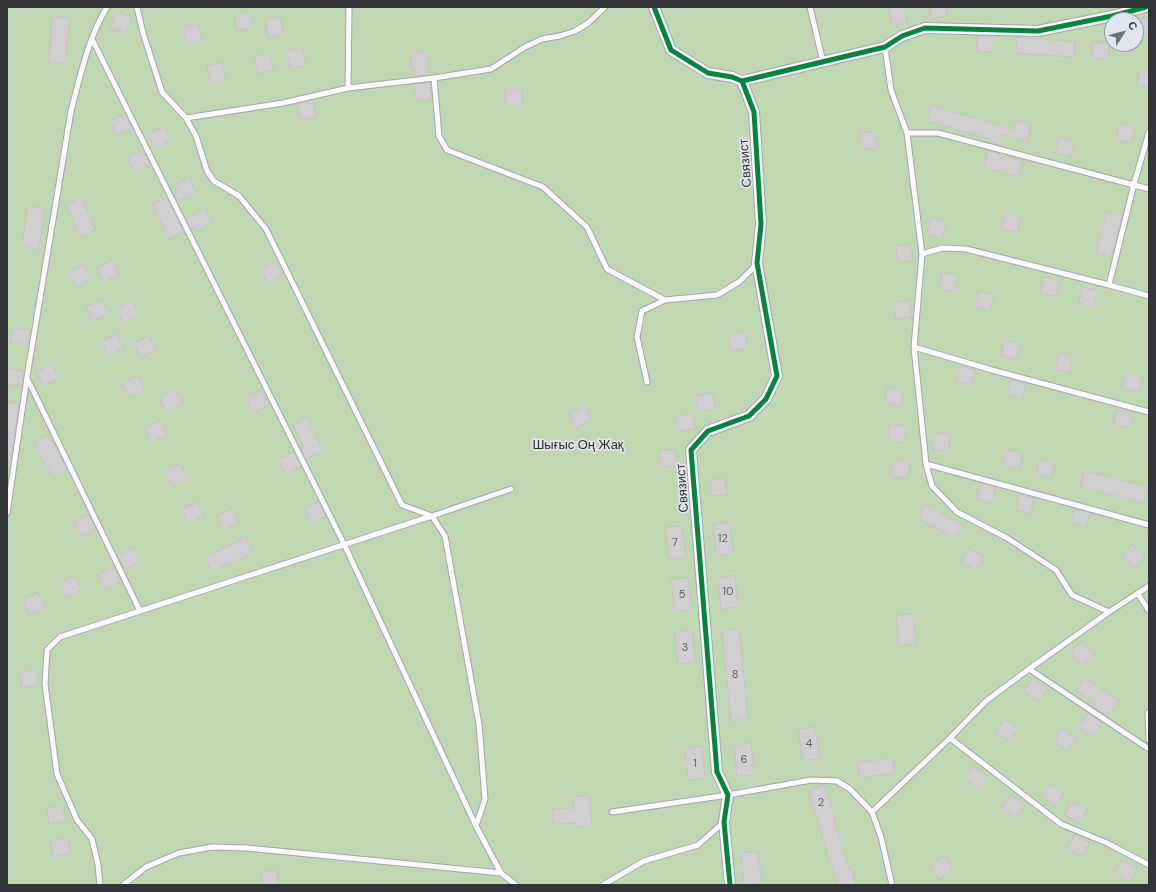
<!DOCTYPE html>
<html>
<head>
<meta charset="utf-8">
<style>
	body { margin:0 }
	#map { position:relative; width:1156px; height:892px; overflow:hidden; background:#e5e6ec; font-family:"DM Sans",sans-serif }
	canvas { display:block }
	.frame { position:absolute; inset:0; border:8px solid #333438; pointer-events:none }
	.north { position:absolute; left:1104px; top:12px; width:40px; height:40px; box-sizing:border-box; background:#e2e4ef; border:1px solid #9c9ea6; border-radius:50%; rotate:54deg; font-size:11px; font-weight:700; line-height:16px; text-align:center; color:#333438 }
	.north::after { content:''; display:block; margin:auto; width:14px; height:18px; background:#717277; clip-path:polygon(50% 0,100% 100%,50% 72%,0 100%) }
</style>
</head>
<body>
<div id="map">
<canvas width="1156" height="892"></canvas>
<div class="frame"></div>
<div class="north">С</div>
</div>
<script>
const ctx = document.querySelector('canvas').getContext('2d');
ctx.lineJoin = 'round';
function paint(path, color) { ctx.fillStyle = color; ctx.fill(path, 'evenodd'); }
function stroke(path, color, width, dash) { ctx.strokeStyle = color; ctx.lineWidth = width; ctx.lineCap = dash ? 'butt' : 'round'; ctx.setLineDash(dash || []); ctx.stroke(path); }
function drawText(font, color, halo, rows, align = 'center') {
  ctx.font = font + ' "DM Sans",sans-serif'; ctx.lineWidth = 3.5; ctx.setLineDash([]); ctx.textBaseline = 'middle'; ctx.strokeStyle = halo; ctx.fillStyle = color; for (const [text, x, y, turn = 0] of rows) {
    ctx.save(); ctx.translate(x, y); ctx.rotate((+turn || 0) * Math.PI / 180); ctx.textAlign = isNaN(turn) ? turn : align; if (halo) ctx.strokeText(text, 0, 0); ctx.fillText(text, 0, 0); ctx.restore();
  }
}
paint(new Path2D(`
	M7,7H1149V885H7ZM1112,20H1136V44H1112Z`), '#bfd8b1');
const building = new Path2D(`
	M894,7H905L907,23L892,25L889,8Z
	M930,7H946L947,16L932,18Z
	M249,11L253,27L238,31L234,15Z
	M117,12L132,17L126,33L111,28Z
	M53,16L70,19L66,48L67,49L65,64L48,61L52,32L51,31Z
	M280,17L284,34L269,38L265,21Z
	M1140,18L1149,20V36L1136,33Z
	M198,24L202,40L187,44L182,28Z
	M978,36H994L993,52L977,51Z
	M1017,37L1075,42L1074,57L1016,53Z
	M1093,42L1109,44L1108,60L1092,58Z
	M302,48L306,65L291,69L286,52Z
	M412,52H428V75L415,76V69H412Z
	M269,53L274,70L258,73L254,57Z
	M222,63L226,79L211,83L207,66Z
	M1141,69L1149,71V88L1137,85Z
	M428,83H430L431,100H415V84Z
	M506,88H522V105H506Z
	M312,100L317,116L301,120L297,104Z
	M931,106L1014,129L1015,121L1031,125L1027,141L1003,135L1000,145L991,143V139L927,121Z
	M125,114L132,128L117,135L110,121Z
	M1120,123L1135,127L1131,143L1116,139Z
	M164,127L171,141L155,148L148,134Z
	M875,132L877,148L862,149L860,133Z
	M1059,138L1074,142L1070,157L1055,153Z
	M143,151L150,164L135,172L128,158Z
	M988,151L998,153V154L1003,156L1023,161L1019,177L984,167Z
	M189,178L196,192L178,201L174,194L177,192L174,186Z
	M81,198L96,229L81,237L66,205Z
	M167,198L184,232L169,239L153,204Z
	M28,206L45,209L39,250L22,247Z
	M205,209L212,223L197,231L195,227L191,229L186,219Z
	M1107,212L1122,216L1111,257L1096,253Z
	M1006,213L1021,217L1017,233L1002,228Z
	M931,218L946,222L942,238L927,234Z
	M911,245L913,260L898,262L896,246Z
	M113,260L119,274L104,282L97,268Z
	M276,262L283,276L267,283L261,269Z
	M84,265L91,279L76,287L69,273Z
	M943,272L958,276L954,292L939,288Z
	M1045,277L1060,281L1056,296L1040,293Z
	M1083,287L1098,291L1094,307L1079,303Z
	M979,291L994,295L990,310L974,306Z
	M102,300L109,313L93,321L86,307Z
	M132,301L139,315L123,323L117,309Z
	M910,301L912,317L896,319L894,303Z
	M13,327L30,330L28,345L11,343Z
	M744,332L748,347L731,351L727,336Z
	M117,334L124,348L108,355L102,342Z
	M149,336L156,350L141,357L134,344Z
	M1005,340L1020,344L1016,359L1001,355Z
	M1059,353L1074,357L1070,373L1055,369Z
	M52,364L59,378L43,386L36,372Z
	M960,366L975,370L971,385L956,381Z
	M7,368L24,371L22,386L7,384Z
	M1127,373L1143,377L1139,392L1123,388Z
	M138,377L145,391L130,398L123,384Z
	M1011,380L1026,384L1022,399L1007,395Z
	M888,387L904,391L900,406L885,403Z
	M175,390L182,404L166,412L160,398Z
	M262,391L269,405L254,413L247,399Z
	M712,393L716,408L699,412L695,397Z
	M7,402L19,404L11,460L7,459Z
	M585,407L592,420L576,428L570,414Z
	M1118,409L1133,413L1129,428L1114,424Z
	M692,413L696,428L679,432L676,417Z
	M308,418L323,451L306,459L301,449L303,448L302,444L293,425Z
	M160,421L167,435L151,442L144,428Z
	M891,424L907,427L903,443L888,439Z
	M936,432L951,436L947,452L932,448Z
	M49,435L67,470L52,477L34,442Z
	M675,450L677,465L661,467L659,451Z
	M1008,450L1023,454L1019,469L1004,465Z
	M294,453L301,467L286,474L279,460Z
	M895,459L910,463L907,479L891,475Z
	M1040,459L1055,463L1051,478L1036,474Z
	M180,464L187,478L172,485L165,472Z
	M1085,471L1148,487L1144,503L1081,487Z
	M725,479L727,495L711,496L710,481Z
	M981,483L996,487L992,503L977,499Z
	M1019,495L1034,498L1031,514L1016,510Z
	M198,502L204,516L189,524L182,510Z
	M319,502L326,516L311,523L304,509Z
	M926,505L963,525L955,539L932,525L931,526L918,518Z
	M232,509L239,522L223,530L217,516Z
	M1075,509L1090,513L1086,527L1071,523Z
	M89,515L96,529L81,536L74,522Z
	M730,523L733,554L716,556L713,525Z
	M682,526L686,557L669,559L665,528Z
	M246,538L253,553L212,571L205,557Z
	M1132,545L1145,554L1136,567L1123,558Z
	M134,548L140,562L125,570L118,556Z
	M970,548L984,557L975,570L962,562Z
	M113,567L120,582L105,589L98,575Z
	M75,576L82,590L66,597L60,583Z
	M735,576L738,607L721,609L718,578Z
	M688,578L692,610L675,611L671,580Z
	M38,593L45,607L30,614L23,600Z
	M913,614L916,644L899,645L896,616Z
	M739,629L748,719L731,721L722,631Z
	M692,631L695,662L678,664L675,633Z
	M1084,642L1094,656L1081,665L1071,650Z
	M37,670L39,685L22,688L20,672Z
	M1084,678L1119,700L1111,713L1109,712L1107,716L1092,706L1095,702L1076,691Z
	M1032,679L1047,688L1039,701L1024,692Z
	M1088,713L1102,723L1094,737L1079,728Z
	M1004,719L1018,728L1010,741L996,733Z
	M815,727L820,758L803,761L798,730Z
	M1062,729L1076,738L1068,751L1054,742Z
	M751,743L754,775L737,776L734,745Z
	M702,747L705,778L688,780L685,749Z
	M892,758L895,773L860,778L858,763Z
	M974,766L988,776L980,789L965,779Z
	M1051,784L1064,794L1054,806L1041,795Z
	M825,785L834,815L833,816L849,869L851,868L856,885H838L831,863H830L821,833H822L809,791Z
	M1011,795L1025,805L1016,818L1002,808Z
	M589,796L592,825L576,827V823L554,824L553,809L574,808L573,797Z
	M1071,802L1087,808L1081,823L1065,816Z
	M63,806L66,821L49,824L47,808Z
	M1075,835L1090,843L1082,856L1067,848Z
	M68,839L70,854L53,857L51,841Z
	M758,852L762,883L744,885L741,853Z
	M945,857L953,870L939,879L930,866Z
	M1122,860L1137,868L1130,882L1115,873Z
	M277,871L279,885H262L261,873Z`);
paint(building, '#d1cfd0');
stroke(building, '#c6c4c6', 1);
const service = new Path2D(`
	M137,7L143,33L162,92L186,118
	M349,7L348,88L434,78L439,136L447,150L543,187L587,227L607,269L665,300L717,295L739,282L757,264
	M810,7L823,62
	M92,39L344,544L476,826L501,873L516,885
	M885,47L891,90L907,133L922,254L914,347L926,464L932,486L957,512L1007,538L1056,570L1072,595L1109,612
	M434,78L491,69L525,47L542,39L560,36L575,31L588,23L605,7
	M348,88L283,103L186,118L196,136L207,171L214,181L239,196L266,229L402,505L432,516L511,489
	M1149,132L1134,184L1109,285L1149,296
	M907,133H938L1149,189
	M922,254L942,248L966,249L1109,285
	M914,347L992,370L1149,412
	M27,378L140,611
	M647,382L637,337L642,311L665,300
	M926,464L1149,525
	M7,513L27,377L71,111C80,77 88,38 107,7
	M1138,594L1149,611
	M1029,669L1149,749
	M1149,712L1148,713L1149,740
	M950,738L1061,824L1107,843L1149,865
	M612,812L728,795L811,780L837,781L850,789L872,812
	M100,885L98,865L92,839L77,820L57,774L45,684L47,650L60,637L432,516L445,536L479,724L485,799L476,826
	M123,885L146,867L179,853L212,847L247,848L501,873
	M603,885L644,861L698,845L724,822
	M892,885L881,837L872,812L950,738L986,701L1029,669L1109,612L1149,586`);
const minor = new Path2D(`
	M654,7L671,50L708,73L732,77L742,81L885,47L902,36L925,28L1038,31L1112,16L1146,7
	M730,885L724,822L728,795L717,772L691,450L708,431L749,416L766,399L777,376L757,263L761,224L754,112L742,81`);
stroke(service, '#a5a6aa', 7);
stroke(minor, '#a5a6aa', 12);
stroke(service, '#fbfbfc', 5);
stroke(minor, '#fbfbfc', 10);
stroke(new Path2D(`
	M654,7L671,50L708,73L732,77L742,81L885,47L902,36L925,28L1038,31L1112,16L1146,7
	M730,885L724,822L728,795L717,772L691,450L708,431L749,416L766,399L777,376L757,263L761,224L754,112L742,81`), '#00873e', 5);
drawText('11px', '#5d5d60', null, [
	["12",723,539],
	["7",675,543],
	["10",728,592],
	["5",682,595],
	["3",685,648],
	["8",735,675],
	["4",809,744],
	["6",744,760],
	["1",695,764],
	["2",821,803]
]);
drawText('13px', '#333438', '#e2e4ef', [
	["Связист",746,163,-94],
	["Связист",683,488,-94]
]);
drawText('13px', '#213411', '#e2e4ef', [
	["Шығыс Оң Жақ",578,446]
]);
</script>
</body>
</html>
